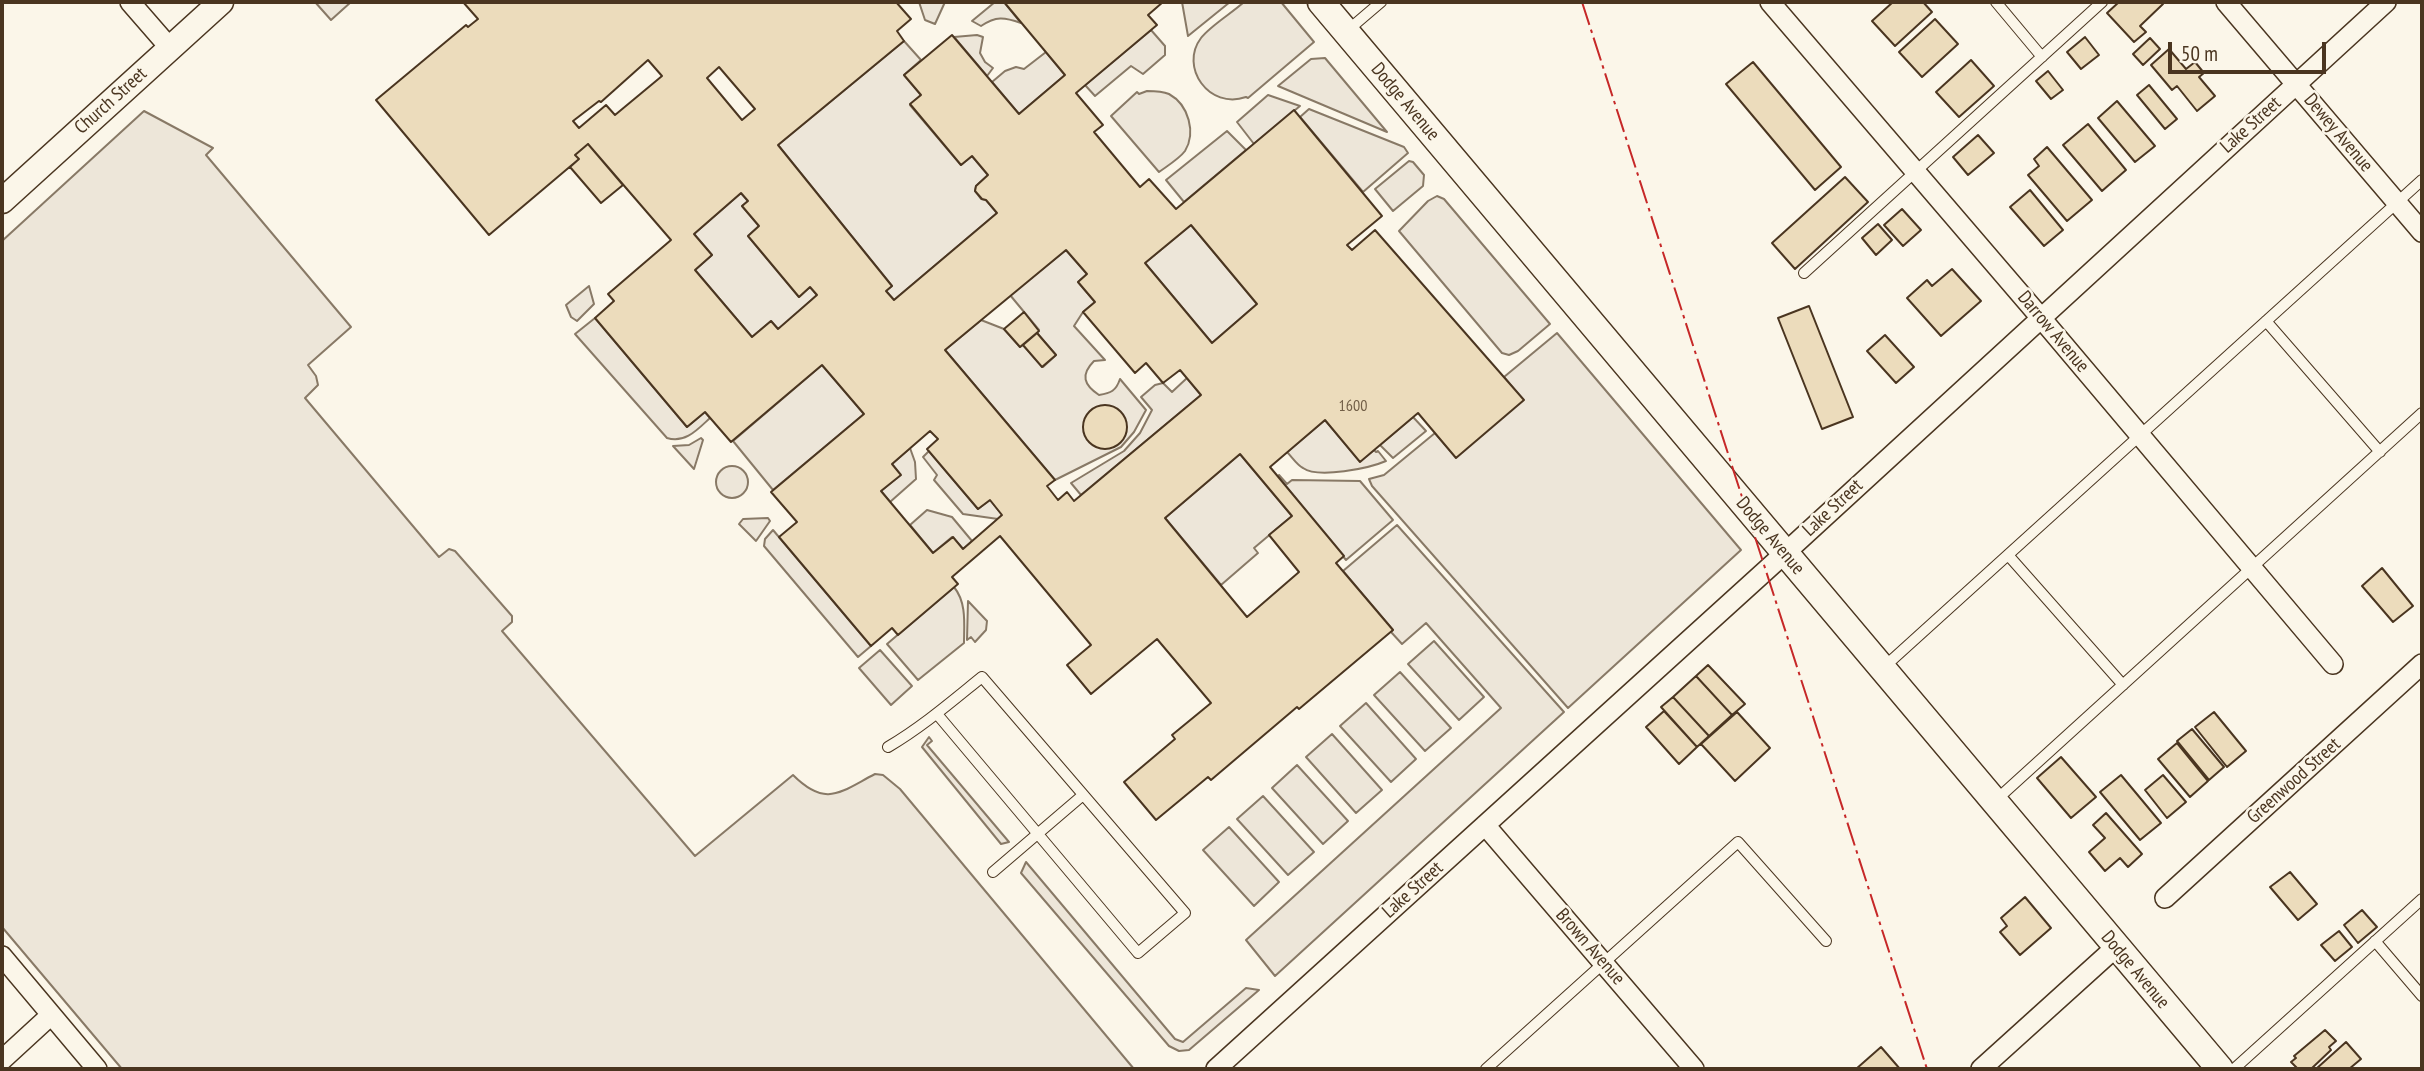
<!DOCTYPE html>
<html>
<head>
<meta charset="utf-8">
<style>
	body { margin:0 }
	#map { position:relative; width:2424px; height:1071px; overflow:hidden; background:#fbf6e9; font-family:"PT Sans Narrow",sans-serif }
	canvas { display:block }
	.frame { position:absolute; inset:0; border:4px solid #4a3520; pointer-events:none }
	.scale { position:absolute; left:2168px; top:42px; width:158px; height:32px; box-sizing:border-box; border:4px solid #4a3520; border-top:0; padding-left:9px; font-size:21px; line-height:24px; white-space:nowrap; color:#4a3520; -webkit-text-stroke:5px #fbf6e9; paint-order:stroke }
</style>
</head>
<body>
<div id="map">
<canvas width="2424" height="1071"></canvas>
<div class="frame"></div>
<div class="scale">50 m</div>
</div>
<script>
const ctx = document.querySelector('canvas').getContext('2d');
ctx.lineJoin = 'round';
function paint(path, color) { ctx.fillStyle = color; ctx.fill(path, 'evenodd'); }
function stroke(path, color, width, dash) { ctx.strokeStyle = color; ctx.lineWidth = width; ctx.lineCap = dash ? 'butt' : 'round'; ctx.setLineDash(dash || []); ctx.stroke(path); }
function drawText(font, color, halo, rows, align = 'center') {
  ctx.font = font + ' "PT Sans Narrow",sans-serif'; ctx.lineWidth = 5; ctx.setLineDash([]); ctx.textBaseline = 'middle'; ctx.strokeStyle = halo; ctx.fillStyle = color; for (const [text, x, y, turn = 0] of rows) {
    ctx.save(); ctx.translate(x, y); ctx.rotate((+turn || 0) * Math.PI / 180); ctx.textAlign = isNaN(turn) ? turn : align; if (halo) ctx.strokeText(text, 0, 0); ctx.fillText(text, 0, 0); ctx.restore();
  }
}
const green = new Path2D(`
	M315,2H351L331,20Z
	M919,2H945L935,24L925,20Z
	M995,2H1004L1021,23C1004,17 996,16 981,26L972,21Z
	M1182,2H1230L1188,36Z
	M1244,2H1281L1314,42L1248,98L1246,97C1209,110 1179,67 1201,38C1210,26 1232,13 1244,2Z
	M1151,30L1165,46V55L1143,74L1131,66L1095,96L1085,85Z
	M977,35L983,37L980,53L985,62L993,68L987,76L954,37Z
	M904,41L921,60L904,75L921,95L910,105L961,165L972,156L988,175L976,186L975,191L981,199L986,200L997,213L894,300L886,291L892,286L778,145Z
	M1046,52L1065,75L1019,114L992,82L1005,71L1016,67L1024,69Z
	M1325,58L1387,132L1278,86L1311,59Z
	M1147,91C1154,91 1162,91 1169,94C1189,105 1196,133 1185,151C1179,159 1167,166 1159,172L1111,116L1137,92L1139,94Z
	M1268,95L1300,106L1254,144L1237,122Z
	M1309,109L1404,147L1408,153L1363,192L1300,117Z
	M144,111L213,148L206,155L351,327L308,365L316,376L318,385L305,398L439,557L449,549L455,551L512,616V622L502,631L695,856L793,775C826,808 840,792 875,774L883,775L900,789L1134,1069H122L2,927V241Z
	M1227,131L1246,150L1184,202L1166,180Z
	M1409,161L1413,162L1424,175L1423,186L1393,211L1375,189Z
	M741,193L748,201L742,206L759,226L748,236L799,297L810,287L817,295L779,330L771,321L752,337L695,270L712,255L694,234Z
	M1437,196L1444,199L1550,324L1518,351L1509,355L1502,353L1399,231L1428,201Z
	M1191,225L1257,304L1212,343L1145,263Z
	M1066,250L1087,274L1078,282L1095,302L1083,312L1074,326L1105,360L1094,361C1080,375 1084,385 1099,395C1111,393 1116,391 1120,379L1146,410L1134,432L1121,447L1055,480L945,350L981,320L1004,329L1020,347L1023,345L1043,367L1056,355L1037,333L1039,330L1010,295Z
	M589,286L594,304L577,321L571,317L566,305Z
	M595,318L687,427L705,412L710,418C698,429 685,444 667,438L575,334Z
	M1557,333L1741,550L1568,708L1372,486L1369,479L1384,475L1435,433L1456,457L1523,400L1504,377Z
	M822,365L864,414L773,490L733,441Z
	M1187,378L1201,395L1081,495L1071,483L1124,451L1140,433L1152,410L1141,397L1155,385L1163,383L1172,392Z
	M1413,417L1426,431L1393,458L1380,445Z
	M1325,420L1360,461L1374,450L1376,452L1378,451L1386,461C1370,468 1318,479 1303,468C1297,465 1292,457 1287,452Z
	M701,438L703,440L694,469L673,446L689,445Z
	M910,448L915,462L916,479L890,502L881,491L900,475L892,464Z
	M929,451L978,509L990,500L1002,515L998,519L963,514L934,480L937,475L923,457Z
	M1240,454L1292,516L1254,548L1258,553L1221,585L1165,518Z
	M716 482a16 16 0 1 1 32 0a16 16 0 1 1-32 0Z
	M1279,475L1287,484L1292,480L1360,481L1393,520L1346,560L1278,477Z
	M927,510L952,517L972,541L963,549L952,537L933,553L910,525Z
	M768,518L770,521L756,541L739,524L743,519Z
	M1397,525L1564,712L1275,976L1246,940L1501,708L1426,623L1402,644L1391,632L1393,630L1343,571Z
	M773,530L871,646L858,657L764,546L765,539Z
	M954,587C967,603 964,625 964,643L918,680L887,644Z
	M968,601L987,621L986,630L975,642L971,637L967,640Z
	M1434,641L1484,697L1459,720L1408,664Z
	M880,650L912,686L891,705L859,668Z
	M1400,672L1451,728L1425,751L1374,695Z
	M1366,703L1416,759L1391,782L1340,726Z
	M1332,734L1382,790L1356,813L1306,757Z
	M929,737L932,741L927,745L1009,842L1001,844L922,747Z
	M1297,765L1348,821L1323,844L1272,788Z
	M1263,796L1314,852L1288,875L1237,819Z
	M1229,827L1279,882L1254,906L1203,850Z
	M1026,862L1175,1039L1183,1042L1246,988L1259,990L1189,1050L1179,1051L1169,1046L1021,873Z`);
paint(green, '#ede6d9');
stroke(green, '#887966', 2);
const building = new Path2D(`
	M463,2H896L911,19L897,31L904,41L778,145L892,286L886,291L894,300L997,213L986,200L982,199L975,191L976,186L988,175L972,156L961,165L910,104L921,95L904,75L952,35L1019,114L1065,75L1004,2H1163L1148,15L1157,25L1076,93L1103,125L1094,132L1140,187L1149,179L1176,209L1294,110L1382,216L1347,245L1352,250L1375,230L1524,400L1456,458L1418,413L1360,462L1325,420L1270,467L1344,556L1336,563L1393,630L1299,709L1297,707L1211,780L1208,777L1156,820L1124,782L1175,739L1172,735L1211,703L1157,639L1091,694L1067,665L1091,645L1000,536L952,577L958,584L898,635L892,628L871,646L779,537L797,522L771,492L864,414L822,365L731,442L705,412L687,427L595,318L614,301L608,294L671,240L588,144L575,155L579,159L489,235L376,100L466,25L468,27L478,19ZM648,60L662,76L615,115L606,105L579,128L573,121L599,101L601,102ZM719,67L755,109L742,120L707,78ZM741,193L748,201L742,206L759,226L748,236L799,297L810,287L817,295L778,329L771,321L752,337L695,270L712,255L694,234ZM1191,225L1257,304L1212,343L1145,263ZM1066,250L1087,274L1078,282L1095,302L1083,312L1135,373L1146,363L1163,383L1180,370L1201,395L1074,501L1067,492L1058,500L1047,486L1055,480L945,350ZM930,431L938,439L927,449L978,509L990,500L1002,515L963,549L953,537L933,553L881,491L901,475L892,464ZM1240,454L1292,516L1269,535L1299,572L1247,617L1165,518Z
	M1893,2H1923L1932,12L1895,46L1872,21Z
	M2119,2H2161L2163,4L2140,26L2146,32L2134,42L2107,13Z
	M1935,19L1958,44L1922,77L1899,52Z
	M2085,37L2099,55L2081,69L2067,52Z
	M2150,38L2160,49L2143,65L2133,54Z
	M2169,49L2186,69L2195,62L2204,73L2199,77L2215,96L2197,111L2177,86L2172,90L2151,65Z
	M1971,60L1994,86L1959,117L1936,92Z
	M1753,62L1841,167L1815,190L1726,84Z
	M2048,71L2063,90L2051,99L2036,81Z
	M2149,85L2177,119L2165,129L2137,95Z
	M2117,101L2155,146L2135,162L2098,118Z
	M2088,124L2126,170L2102,191L2063,145Z
	M1978,135L1994,153L1968,175L1953,157Z
	M588,144L623,185L601,203L570,167L579,159L575,155Z
	M2047,147L2092,200L2067,221L2028,175L2039,166L2034,159Z
	M1845,177L1868,202L1795,269L1772,243Z
	M2030,190L2063,230L2044,246L2010,207Z
	M1902,209L1921,230L1903,246L1884,225Z
	M1878,224L1892,240L1876,255L1862,238Z
	M1952,269L1981,301L1941,336L1907,298L1927,280L1932,286Z
	M1809,306L1853,417L1822,429L1778,318Z
	M1024,312L1039,331L1020,347L1004,329Z
	M1037,333L1056,355L1042,367L1023,345Z
	M1885,335L1914,367L1896,383L1867,351Z
	M1083 427a22 22 0 1 1 44 0a22 22 0 1 1-44 0Z
	M2382,568L2413,606L2393,622L2362,586Z
	M1708,665L1745,704L1732,715L1696,676Z
	M1696,676L1732,715L1709,736L1673,697Z
	M1673,697L1709,736L1697,747L1661,707Z
	M1664,711L1697,747L1679,764L1646,727Z
	M1737,712L1770,748L1735,781L1701,744Z
	M2214,712L2246,751L2227,767L2195,727Z
	M2192,729L2224,767L2209,780L2177,741Z
	M2177,743L2208,781L2190,797L2158,759Z
	M2061,757L2096,797L2071,818L2037,778Z
	M2121,775L2161,823L2140,840L2100,792Z
	M2163,775L2186,802L2167,818L2145,790Z
	M2106,813L2142,854L2128,867L2120,858L2105,871L2089,852L2105,838L2093,825Z
	M2290,872L2317,904L2298,920L2270,887Z
	M2025,897L2051,928L2020,955L2000,932L2007,926L2001,918Z
	M2362,910L2377,927L2358,943L2344,925Z
	M2339,931L2352,947L2335,961L2321,945Z
	M2325,1030L2336,1041L2329,1047L2331,1050L2311,1069H2298L2291,1062L2296,1058L2294,1056Z
	M2346,1042L2361,1059L2349,1069H2316Z
	M1881,1047L1900,1069H1856Z`);
paint(building, '#ecdcbc');
stroke(building, '#4a3520', 2);
const service = new Path2D(`
	M1996,2L2042,57
	M1347,31L1381,2
	M1804,273L2102,2
	M2266,321L2380,452
	M2008,555L2123,685
	M1883,668L2422,180
	M888,747C922,727 951,702 982,677L1185,913L1138,953L937,714
	M1995,801L2422,413
	M993,872L1083,795
	M2375,941L2422,996
	M1486,1069L1738,842L1826,941
	M2234,1069L2422,899`);
const minor = new Path2D(`
	M130,2L170,48
	M1770,2L2041,318L2333,664
	M2226,2L2422,232
	M1485,825L1694,1069
	M2165,898L2422,664
	M2,956L97,1069
	M2,1060L51,1015
	M1216,1069L1784,554L2386,2
	M1981,1069L2116,947`);
const tertiary = new Path2D(`
	M2,201L221,2`);
const secondary = new Path2D(`
	M1321,2L2220,1069`);
stroke(service, '#4a3520', 12);
stroke(minor, '#4a3520', 22);
stroke(tertiary, '#4a3520', 27);
stroke(secondary, '#4a3520', 29);
stroke(service, '#fbf6e9', 10);
stroke(minor, '#fbf6e9', 19);
stroke(tertiary, '#fbf6e9', 24);
stroke(secondary, '#fbf6e9', 26);
stroke(new Path2D(`
	M1582,2L1927,1069`), '#c62828', 2, [24, 5, 3.5, 5]);
drawText('16px', '#725f47', null, [
	["1600",1353,406]
]);
drawText('19px', '#4a3520', '#fbf6e9', [
	["Church Street",111,101,-42],
	["Dodge Avenue",1405,102,50],
	["Lake Street",2251,125,-42],
	["Dewey Avenue",2338,133,50],
	["Darrow Avenue",2053,332,50],
	["Lake Street",1833,508,-43],
	["Dodge Avenue",1770,536,50],
	["Greenwood Street",2294,781,-42],
	["Lake Street",1413,890,-42],
	["Brown Avenue",1590,947,49],
	["Dodge Avenue",2135,970,50]
]);
</script>
</body>
</html>
